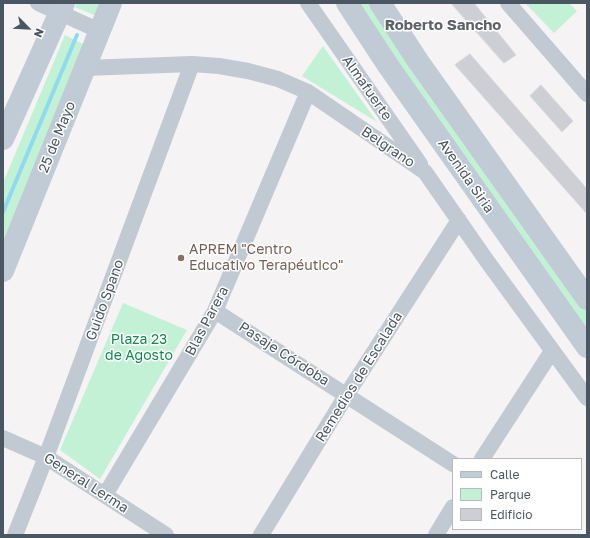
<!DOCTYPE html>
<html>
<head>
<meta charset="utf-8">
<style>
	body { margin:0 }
	#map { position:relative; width:590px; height:538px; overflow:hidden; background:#f5f3f3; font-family:"Golos Text",sans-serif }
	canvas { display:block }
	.frame { position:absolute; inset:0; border:4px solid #4a5661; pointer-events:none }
	.legend { position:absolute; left:452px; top:458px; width:130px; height:72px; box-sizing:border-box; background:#fff; border:1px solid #b7bbc0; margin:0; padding:5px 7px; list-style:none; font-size:12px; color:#4a5661 }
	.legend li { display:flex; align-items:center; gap:8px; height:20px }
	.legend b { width:20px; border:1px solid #b7bbc0 }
	.north { position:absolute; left:8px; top:8px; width:40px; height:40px; -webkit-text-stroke:3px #fff; paint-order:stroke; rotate:114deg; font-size:11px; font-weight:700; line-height:16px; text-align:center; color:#4a5661 }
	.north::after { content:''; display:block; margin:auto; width:14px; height:18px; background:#4a5661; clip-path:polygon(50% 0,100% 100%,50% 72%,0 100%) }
</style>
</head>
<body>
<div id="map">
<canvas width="590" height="538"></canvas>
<div class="frame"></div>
<ul class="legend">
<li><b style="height:5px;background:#c1cbd6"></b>Calle</li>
<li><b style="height:11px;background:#c3f1d5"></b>Parque</li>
<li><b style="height:11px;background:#cdcfd5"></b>Edificio</li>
</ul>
<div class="north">N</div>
</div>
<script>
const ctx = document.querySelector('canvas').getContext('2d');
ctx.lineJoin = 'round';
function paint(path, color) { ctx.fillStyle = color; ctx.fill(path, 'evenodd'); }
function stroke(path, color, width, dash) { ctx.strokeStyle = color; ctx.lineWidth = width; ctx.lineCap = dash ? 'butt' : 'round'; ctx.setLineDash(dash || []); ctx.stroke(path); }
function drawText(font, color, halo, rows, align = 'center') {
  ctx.font = font + ' "Golos Text",sans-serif'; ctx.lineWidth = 3; ctx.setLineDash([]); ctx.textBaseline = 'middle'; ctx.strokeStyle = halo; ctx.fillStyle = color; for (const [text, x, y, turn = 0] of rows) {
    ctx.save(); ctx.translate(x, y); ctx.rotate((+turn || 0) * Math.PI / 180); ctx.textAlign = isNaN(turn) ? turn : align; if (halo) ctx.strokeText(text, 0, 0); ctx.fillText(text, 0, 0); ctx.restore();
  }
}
paint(new Path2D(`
	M77,3H102L96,16L75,7Z
	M355,3H371L404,53L587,312V336Z
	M525,3H569L577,11L554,33Z
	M65,35L85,45L3,245V183Z
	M323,46L377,122L302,76Z
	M123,303L187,330L100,479L60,450Z`), '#c3f1d5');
stroke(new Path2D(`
	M3,212L77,35`), '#90daee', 4);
const building = new Path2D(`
	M451,3H474L516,55L504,63Z
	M470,54L587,189V214L455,65Z
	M541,85L573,121L562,132L530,96Z`);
paint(building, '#cdcfd5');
stroke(building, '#d7d9de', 1);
stroke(new Path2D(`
	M38,3L100,31
	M308,3L420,164
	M508,3L587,94
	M85,68L192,64L219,66L248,71L278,79L308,92L425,172L487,261L587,398
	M215,311L453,464
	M3,438L46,457L166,535
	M482,459L552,351
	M105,495L215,311L308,92
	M15,535L46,457L192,64
	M261,535L347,394L459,220
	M436,535L453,507`), '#c1cad2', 16);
stroke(new Path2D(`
	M347,3L389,67L587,347
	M380,3L418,61L587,299
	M3,139L64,3
	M3,271L111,3`), '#c1cbd6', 22);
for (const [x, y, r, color] of [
	[181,258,4,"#8d6e63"]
]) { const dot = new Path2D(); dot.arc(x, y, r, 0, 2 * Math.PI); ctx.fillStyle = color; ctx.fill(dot); stroke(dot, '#fff', 1.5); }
drawText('14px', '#4a5661', '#fff', [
	["Almafuerte",367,88,55],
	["25 de Mayo",57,137,-68],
	["Belgrano",388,147,34],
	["Avenida Siria",466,176,55],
	["Guido Spano",105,300,-70],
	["Blas Parera",207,321,-62],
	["Pasaje Córdoba",284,354,33],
	["Remedios de Escalada",359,377,-58],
	["General Lerma",86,483,33]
]);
drawText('14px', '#785e54', '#fff', [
	["APREM \"Centro",189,250],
	["Educativo Terapéutico\"",189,266]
], 'left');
drawText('14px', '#17864f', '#fff', [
	["Plaza 23",139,340],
	["de Agosto",139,356]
]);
drawText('bold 15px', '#5f6368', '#fff', [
	["Roberto Sancho",443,25]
]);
</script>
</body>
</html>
